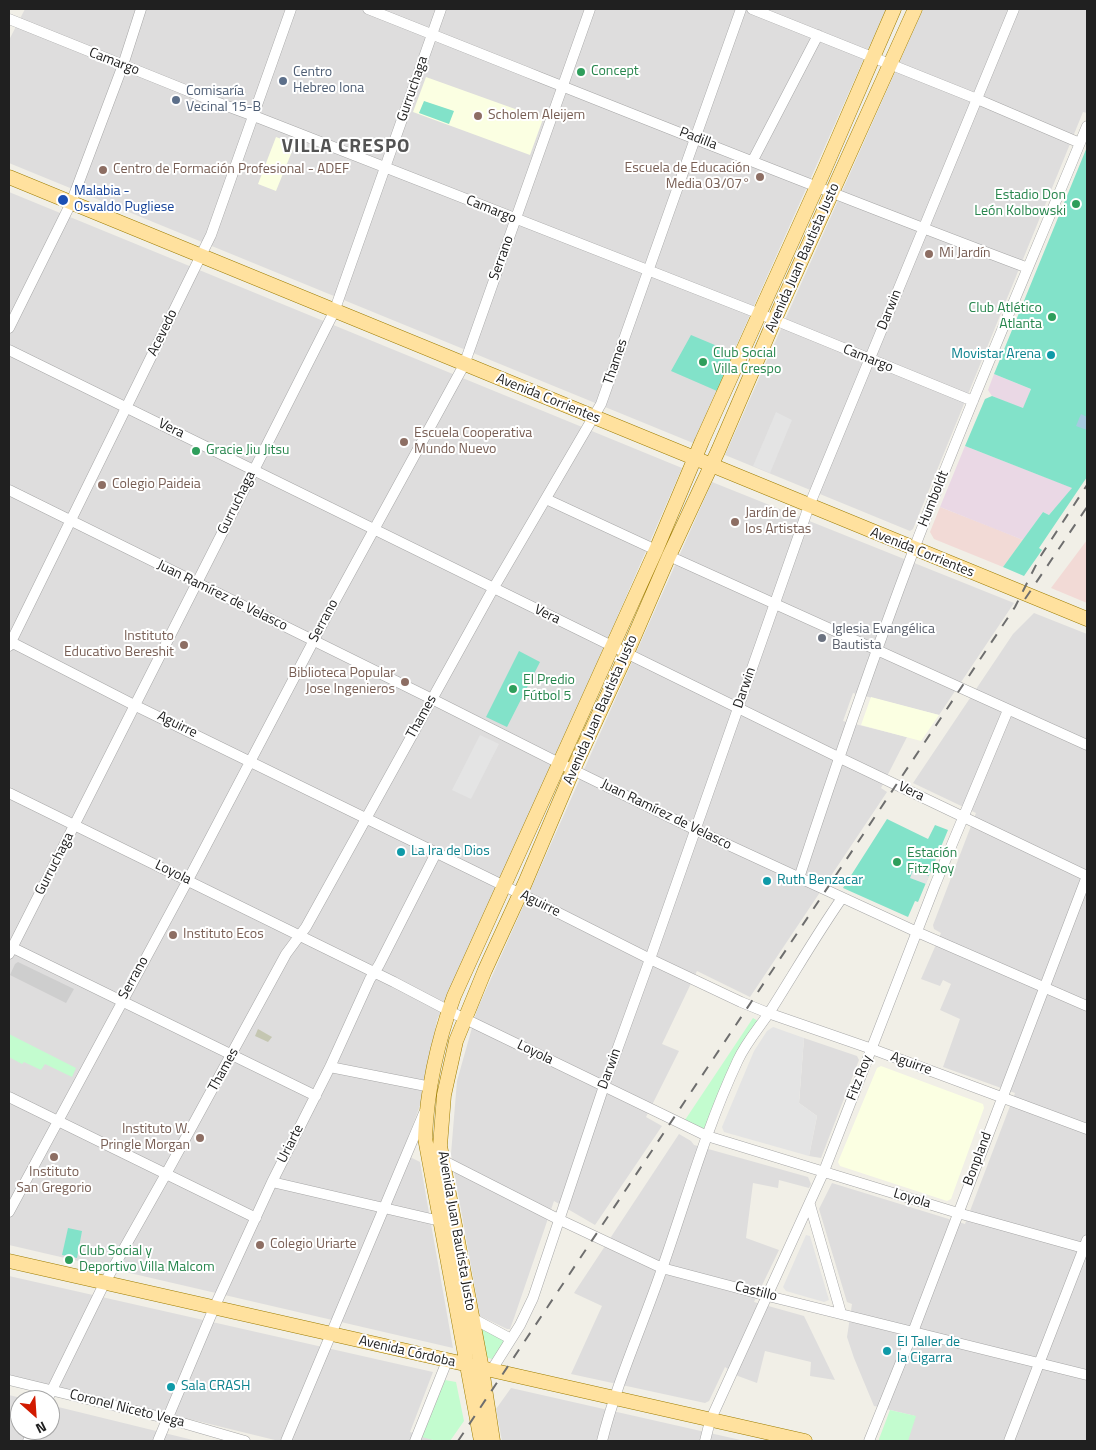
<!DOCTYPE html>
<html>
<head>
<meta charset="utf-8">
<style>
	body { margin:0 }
	#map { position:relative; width:1096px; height:1450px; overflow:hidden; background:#f1efe7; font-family:"Titillium Web",sans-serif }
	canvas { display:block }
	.frame { position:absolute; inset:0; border:10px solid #202020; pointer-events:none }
	.north { position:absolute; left:10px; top:1390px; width:50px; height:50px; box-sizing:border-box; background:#fff; border:1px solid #a6a6a6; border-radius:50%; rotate:154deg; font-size:14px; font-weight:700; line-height:20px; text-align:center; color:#202020 }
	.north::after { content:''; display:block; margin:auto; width:18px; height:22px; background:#d11a00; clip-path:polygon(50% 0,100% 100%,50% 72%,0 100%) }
</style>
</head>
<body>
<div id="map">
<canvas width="1096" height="1450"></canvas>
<div class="frame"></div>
<div class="north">N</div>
</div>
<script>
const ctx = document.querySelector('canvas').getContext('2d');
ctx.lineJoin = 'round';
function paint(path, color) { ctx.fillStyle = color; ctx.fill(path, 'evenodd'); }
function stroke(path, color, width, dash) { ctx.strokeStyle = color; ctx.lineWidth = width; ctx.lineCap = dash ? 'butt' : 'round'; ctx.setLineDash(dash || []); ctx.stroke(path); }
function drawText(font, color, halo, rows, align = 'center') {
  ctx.font = font + ' "Titillium Web",sans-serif'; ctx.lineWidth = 4; ctx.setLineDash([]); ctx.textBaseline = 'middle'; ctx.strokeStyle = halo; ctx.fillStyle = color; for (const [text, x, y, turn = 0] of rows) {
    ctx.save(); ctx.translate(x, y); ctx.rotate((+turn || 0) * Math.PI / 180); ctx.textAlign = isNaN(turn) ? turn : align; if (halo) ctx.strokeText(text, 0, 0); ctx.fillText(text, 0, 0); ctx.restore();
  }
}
paint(new Path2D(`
	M25,9H886L693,443L9,163V40Z
	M923,9H1087V113L1083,112L913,529L910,531L725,455Z
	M9,192L682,468L612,629L437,1020L421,1103L402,1153L420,1162L453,1348L9,1245Z
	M712,482L1014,603L939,715L853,693L843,721L907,737L881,788L887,792L750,997L697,971L662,1044L679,1051L646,1117L662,1126L595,1225L554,1201L514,1318L510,1329H507L480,1316L451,1154L457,1081L477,1010Z
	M1034,613L1087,634V1441H907L915,1416L874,1406L854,1358L847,1337L852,1304L847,1302L819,1209L832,1183L965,1224L1015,1093L943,1067L960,1019L940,1010L951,984L943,980L940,986L921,979L941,933L934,929L933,925L976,813L913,783L1013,634Z
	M804,1038L857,1056L859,1060L821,1158L809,1156L817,1116L799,1103Z
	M679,1134L691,1141L694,1145L808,1177L811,1184L809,1188L779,1180L778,1188L753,1183L746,1238L779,1250L754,1302L804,1316L835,1380L810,1376L811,1362L765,1351L757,1383L738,1376L725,1367L709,1401L705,1403L571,1374L602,1306L574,1293Z
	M9,1276L433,1372L410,1432L437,1441H279L9,1375Z
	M511,1388L745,1441H502L496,1409Z
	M9,1395L29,1400H20V1430H50V1405L197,1441H9Z`), '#dedddd');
paint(new Path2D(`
	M940,507L999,530L1023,540L1003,567L934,539L930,532Z
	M1087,540V603L1051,588Z`), '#f2dad6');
paint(new Path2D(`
	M994,374L1031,389L1023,409L992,396L988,390Z
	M965,446L1073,488L1049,515L1043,512L1023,540L940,507Z`), '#ead8e5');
paint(new Path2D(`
	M426,77L543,119L530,155L413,112Z
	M276,137L295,144L276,191L258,184Z
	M871,697L939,715L921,741L861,725Z
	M881,1066L983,1104L984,1108L951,1199L947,1201L840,1166L838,1162L877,1068Z`), '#fbffe2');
paint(new Path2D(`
	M18,962L74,989L66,1003L10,975L15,964Z`), '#cecece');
paint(new Path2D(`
	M258,1029L272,1037L268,1042L255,1036Z`), '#c4c6b1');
paint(new Path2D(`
	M753,1018L758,1021L704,1129L685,1120Z
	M9,1034L76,1068L72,1077L45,1064L41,1070L24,1062L22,1064L9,1057Z
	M481,1325L503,1339V1343L492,1359L485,1357Z
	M445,1380L456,1382L464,1421L450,1441H437L422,1437Z
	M890,1410L916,1416L908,1441H879V1439Z`), '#c3fccf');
paint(new Path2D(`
	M424,101L454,111L449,124L419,113Z
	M1087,147V477L1039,548L1042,550L1024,576L1003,567L1043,512L1049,515L1072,488L965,446L985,399L992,396L1023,408L1031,389L994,374Z
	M691,335L734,353L717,391L671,371Z
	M519,651L540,662L507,727L486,717Z
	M887,819L928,839L935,825L948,830L918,902L915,901L908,917L843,888Z
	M68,1228L82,1231L77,1258L62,1255Z`), '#82e2c9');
paint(new Path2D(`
	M776,412L792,420L770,473L753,466Z
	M480,735L499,744L471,799L452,790Z
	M913,870L929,876L926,884L910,878Z
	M773,1027L804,1038L799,1103L817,1116L809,1156L724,1132L722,1127L754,1051L767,1031Z
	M806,1235L810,1236L829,1300L824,1302L786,1291L783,1287Z`), '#e4e4e4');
paint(new Path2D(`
	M1081,414L1087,417V430L1076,426Z`), '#a6cbe0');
const minor = new Path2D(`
	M368,9C588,96 807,185 1028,268
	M752,9L977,99L1080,143
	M9,19L208,99L254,116L760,314L973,401
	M753,160L818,35
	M9,328L71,203L123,65L141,9
	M9,350L838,757L1087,876
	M9,490L432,699L567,767L696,830L917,932L1087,1006
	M546,499L656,550
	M669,556L1087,745
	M9,641L134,705L529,898L650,959L741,1002L768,1013L872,1049L1087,1129
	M9,646L211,235L291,9
	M9,793L394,982L457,1015L707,1136L958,1213L1087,1249
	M799,878C835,768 873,658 914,549C968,407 1029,267 1087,126
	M9,946L316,1096
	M9,954L334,312L441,9
	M330,1067L431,1087
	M9,1097L256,1218
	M442,1160L558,1219L662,1268L768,1296L1087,1375
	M272,1182L440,1221
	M810,1205L841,1313
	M9,1212L188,880L324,621L464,365L590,9
	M472,1318L511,1339
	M491,1371L520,1325L533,1298L604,1086L650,959L809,506L1014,9
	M9,1380L169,1419L245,1441
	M47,1400L104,1284L166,1174L286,954L306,927L493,589L601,404L741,9
	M28,1441L33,1430
	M158,1441L214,1308L272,1182L330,1067L370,979L379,965L436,853
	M286,1441L424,1113
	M415,1441L447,1361
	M602,1441C617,1381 643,1325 663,1266C687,1197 707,1126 738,1060C746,1043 758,1029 769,1013C794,974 816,935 842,898
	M705,1441L710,1421L824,1171L935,885L1008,710
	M869,1441L913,1332L1087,876
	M1009,1441L1087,1240`);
const major = new Path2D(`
	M9,177L1087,619
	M9,1261L805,1441
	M481,1441L425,1138C427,1090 438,1040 454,996L656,550L702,441L823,173L894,9
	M493,1441L482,1369L440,1146L444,1095L456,1041L485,970L525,883L573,770L627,653L669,556L718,451L774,321L915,9`);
stroke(minor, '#a7a7a7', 11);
stroke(major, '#9d7d00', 15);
stroke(minor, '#fff', 10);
stroke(major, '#ffe19e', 14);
stroke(new Path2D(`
	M1025,599L1087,507
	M458,1441L1015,607L1040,557L1087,485`), '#6e6e6e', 2, [10, 10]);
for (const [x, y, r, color] of [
	[581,72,5,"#2e9e5b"],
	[283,81,5,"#5c6f8a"],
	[176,100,5,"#5c6f8a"],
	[478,116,5,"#8d6e63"],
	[103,170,5,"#8d6e63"],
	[760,177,5,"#8d6e63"],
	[63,200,6,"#1a4fb4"],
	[1076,204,5,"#2e9e5b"],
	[929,254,5,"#8d6e63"],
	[1052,317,5,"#2e9e5b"],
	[1051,355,5,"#0f9aa8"],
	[703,362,5,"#2e9e5b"],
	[404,442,5,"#8d6e63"],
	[196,451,5,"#2e9e5b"],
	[102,485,5,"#8d6e63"],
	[735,522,5,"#8d6e63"],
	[822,638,5,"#6b7280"],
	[184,645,5,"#8d6e63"],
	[405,682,5,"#8d6e63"],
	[513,689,5,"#2e9e5b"],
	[401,852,5,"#0f9aa8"],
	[897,862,5,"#2e9e5b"],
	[767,881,5,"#0f9aa8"],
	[173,935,5,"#8d6e63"],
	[200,1138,5,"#8d6e63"],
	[54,1157,5,"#8d6e63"],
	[260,1245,5,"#8d6e63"],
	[69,1260,5,"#2e9e5b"],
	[887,1351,5,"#0f9aa8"],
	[171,1387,5,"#0f9aa8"]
]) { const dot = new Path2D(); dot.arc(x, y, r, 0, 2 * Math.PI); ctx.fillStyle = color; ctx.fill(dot); stroke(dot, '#fff', 2); }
drawText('14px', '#202020', '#fff', [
	["Camargo",114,62,21],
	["Gurruchaga",413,89,-71],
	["Padilla",698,139,21],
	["Camargo",491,210,22],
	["Serrano",502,258,-70],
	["Avenida Juan Bautista Justo",803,258,-66],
	["Darwin",890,310,-68],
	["Acevedo",163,333,-64],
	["Camargo",868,359,22],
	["Thames",616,362,-71],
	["Avenida Corrientes",548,399,22],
	["Vera",171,429,26],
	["Humboldt",934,499,-68],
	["Gurruchaga",237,503,-64],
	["Avenida Corrientes",922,553,22],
	["Juan Ramírez de Velasco",222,596,26],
	["Vera",547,615,26],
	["Serrano",324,621,-62],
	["Darwin",745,688,-71],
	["Avenida Juan Bautista Justo",601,710,-66],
	["Thames",422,717,-61],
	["Aguirre",177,725,26],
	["Vera",911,792,26],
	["Juan Ramírez de Velasco",666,815,26],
	["Gurruchaga",55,864,-63],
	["Loyola",173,873,26],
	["Aguirre",540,904,26],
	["Serrano",134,978,-61],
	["Loyola",535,1053,26],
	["Aguirre",911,1064,20],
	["Darwin",610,1069,-70],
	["Thames",224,1070,-61],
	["Fitz Roy",860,1078,-69],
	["Uriarte",291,1144,-63],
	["Bonpland",978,1159,-69],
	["Loyola",912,1199,17],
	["Avenida Juan Bautista Justo",456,1231,80],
	["Castillo",756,1292,14],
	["Avenida Córdoba",407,1352,13],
	["Coronel Niceto Vega",127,1409,14]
]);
drawText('14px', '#27864d', '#fff', [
	["Concept",591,72],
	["Estadio Don",1066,196,"right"],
	["León Kolbowski",1066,212,"right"],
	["Club Atlético",1042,309,"right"],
	["Atlanta",1042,325,"right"],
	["Club Social",713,354],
	["Villa Crespo",713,370],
	["Gracie Jiu Jitsu",206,451],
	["El Predio",523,681],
	["Fútbol 5",523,697],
	["Estación",907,854],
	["Fitz Roy",907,870],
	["Club Social y",79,1252],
	["Deportivo Villa Malcom",79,1268]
], 'left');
drawText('14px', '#4e5e75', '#fff', [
	["Centro",293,73],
	["Hebreo Iona",293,89],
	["Comisaría",186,92],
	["Vecinal 15-B",186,108]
], 'left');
drawText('14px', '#785e54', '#fff', [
	["Scholem Aleijem",488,116],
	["Escuela de Educación",750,169,"right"],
	["Media 03/07°",750,185,"right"],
	["Centro de Formación Profesional - ADEF",113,170],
	["Mi Jardín",939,254],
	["Escuela Cooperativa",414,434],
	["Mundo Nuevo",414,450],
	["Colegio Paideia",112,485],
	["Jardín de",745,514],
	["los Artistas",745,530],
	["Instituto",174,637,"right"],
	["Educativo Bereshit",174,653,"right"],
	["Biblioteca Popular",395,674,"right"],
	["Jose Ingenieros",395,690,"right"],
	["Instituto Ecos",183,935],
	["Instituto W.",190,1130,"right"],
	["Pringle Morgan",190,1146,"right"],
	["Instituto",54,1173,"center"],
	["San Gregorio",54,1189,"center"],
	["Colegio Uriarte",270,1245]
], 'left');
drawText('14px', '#164399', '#fff', [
	["Malabia -",74,192],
	["Osvaldo Pugliese",74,208]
], 'left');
drawText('14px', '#0d838f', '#fff', [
	["Movistar Arena",1041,355,"right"],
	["La Ira de Dios",411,852],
	["Ruth Benzacar",777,881],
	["El Taller de",897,1343],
	["la Cigarra",897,1359],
	["Sala CRASH",181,1387]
], 'left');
drawText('14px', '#5b616d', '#fff', [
	["Iglesia Evangélica",832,630],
	["Bautista",832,646]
], 'left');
ctx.letterSpacing = '1px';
drawText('bold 19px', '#535353', '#fff', [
	["VILLA CRESPO",346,147]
]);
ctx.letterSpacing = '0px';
</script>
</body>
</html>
